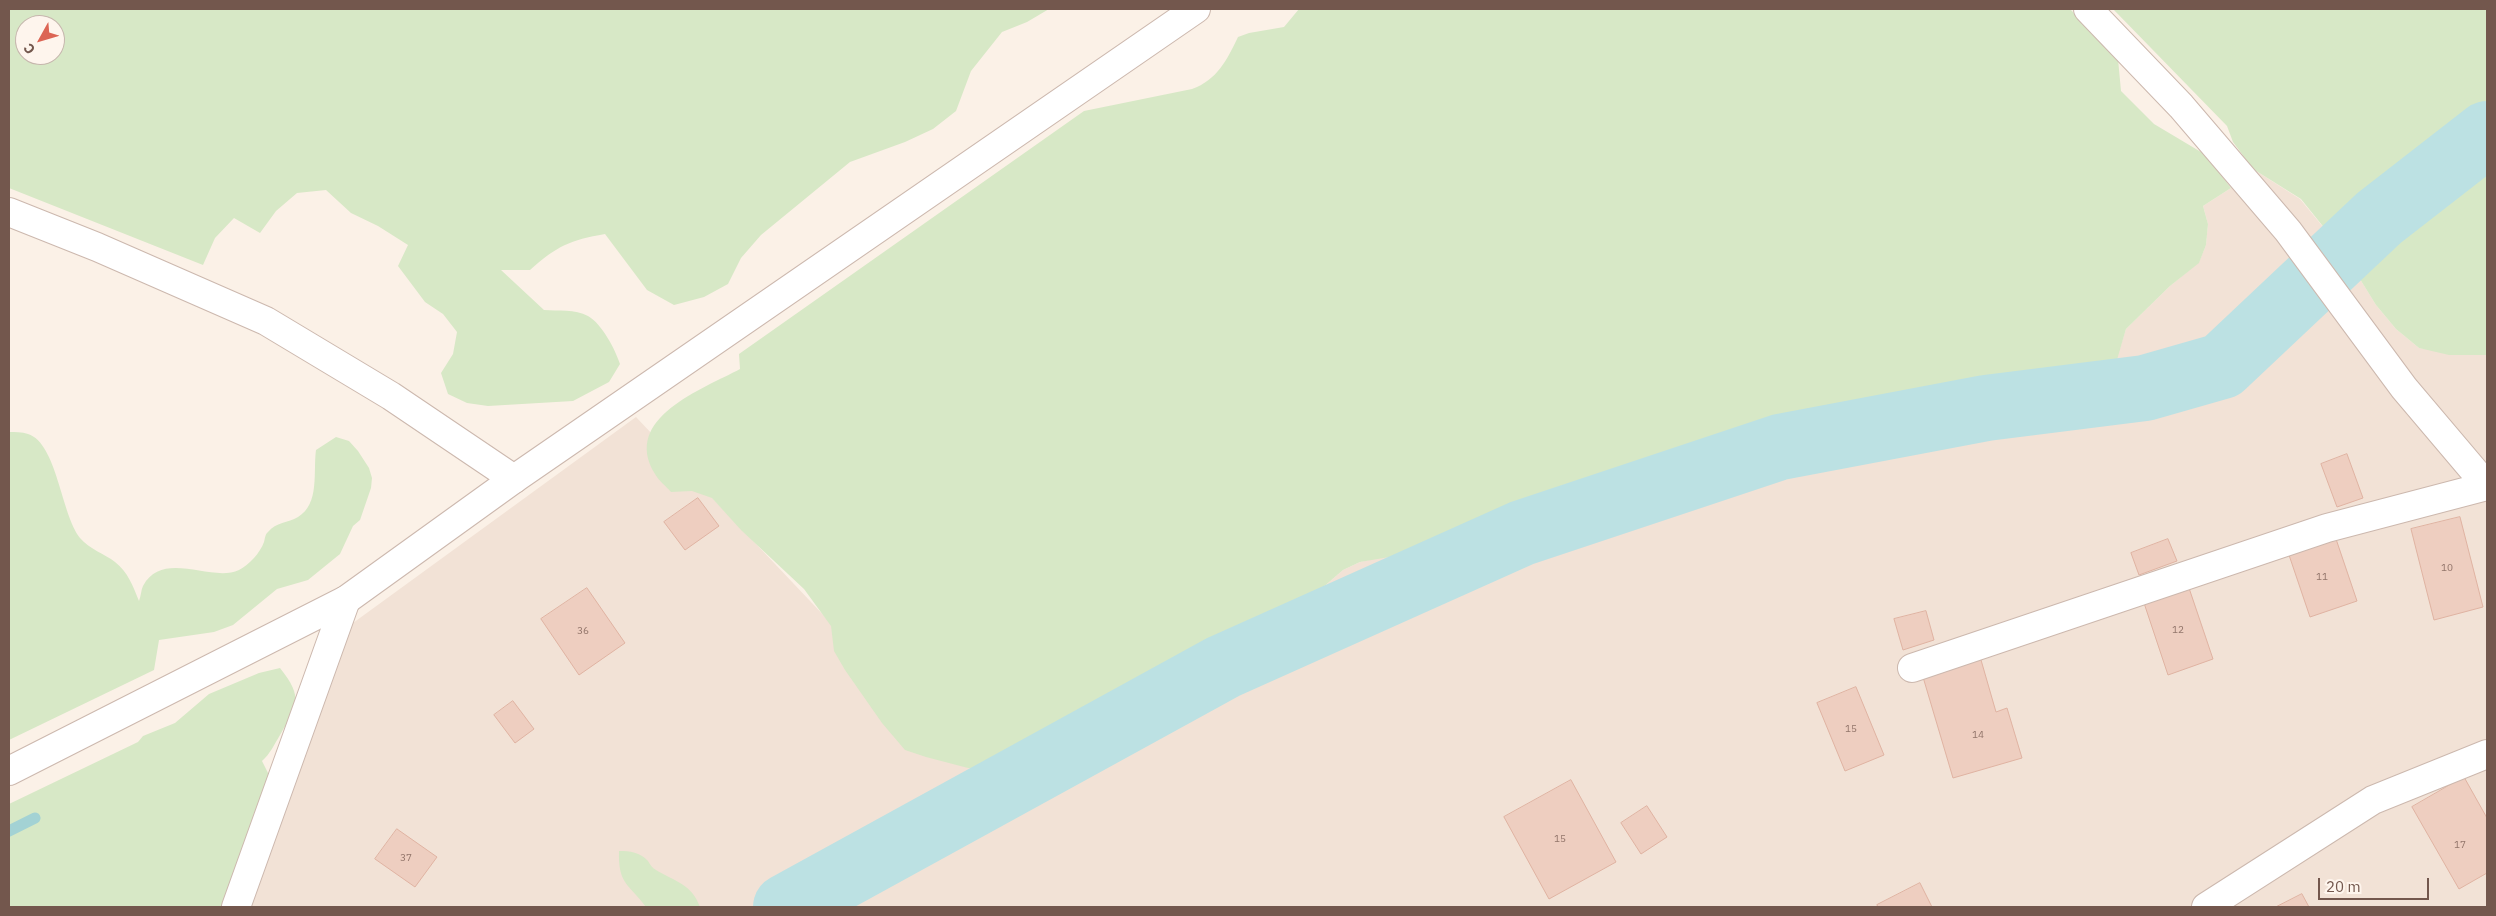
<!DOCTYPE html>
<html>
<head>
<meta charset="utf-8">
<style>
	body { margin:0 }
	#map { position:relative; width:2496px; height:916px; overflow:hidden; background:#fbf1e7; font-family:"IBM Plex Sans",sans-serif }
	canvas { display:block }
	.frame { position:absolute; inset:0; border:10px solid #73574d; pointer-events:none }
	.north { position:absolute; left:15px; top:15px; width:50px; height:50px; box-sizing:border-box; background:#fef5ed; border:1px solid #c6b6ad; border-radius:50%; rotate:231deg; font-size:14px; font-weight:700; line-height:20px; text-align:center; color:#73574d }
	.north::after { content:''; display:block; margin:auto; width:18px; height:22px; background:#dc6554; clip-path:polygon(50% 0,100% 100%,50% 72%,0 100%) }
	.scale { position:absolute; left:2318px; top:878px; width:111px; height:22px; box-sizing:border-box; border:2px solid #73574d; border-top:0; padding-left:6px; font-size:15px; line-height:18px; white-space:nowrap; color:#73574d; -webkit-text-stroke:4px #fef5ed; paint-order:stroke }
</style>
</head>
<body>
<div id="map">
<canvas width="2496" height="916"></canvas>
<div class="frame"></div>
<div class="north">С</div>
<div class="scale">20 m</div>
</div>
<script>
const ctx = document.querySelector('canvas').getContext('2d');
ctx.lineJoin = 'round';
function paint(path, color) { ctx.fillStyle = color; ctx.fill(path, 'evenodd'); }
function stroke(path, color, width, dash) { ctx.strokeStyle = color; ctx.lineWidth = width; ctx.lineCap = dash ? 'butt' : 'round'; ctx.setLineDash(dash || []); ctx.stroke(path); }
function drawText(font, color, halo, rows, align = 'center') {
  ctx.font = font + ' "IBM Plex Sans",sans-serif'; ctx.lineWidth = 4; ctx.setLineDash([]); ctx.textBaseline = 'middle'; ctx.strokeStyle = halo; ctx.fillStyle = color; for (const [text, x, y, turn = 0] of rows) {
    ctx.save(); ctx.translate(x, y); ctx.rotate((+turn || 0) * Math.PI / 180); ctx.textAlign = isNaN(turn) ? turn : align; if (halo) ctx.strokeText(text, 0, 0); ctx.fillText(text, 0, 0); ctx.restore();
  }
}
paint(new Path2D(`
	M2253,169L2300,199L2342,250L2376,305L2396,329L2419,348L2487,355V907H250L353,623L636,417L968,768L991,770L1030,757L1054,727L1072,718L1110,708L1161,678L1181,676L1206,666L1223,667L1248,638L1278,613L1313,596L1343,570L1360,562L1425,547L1443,539L1498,526L1528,502L1563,485L1641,468L1678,456L1761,446L1777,435L1796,427L1838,425L1880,418L1897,407L1920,400H1941L2001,390L2039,378H2059L2079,382L2120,348L2126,329L2170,286L2199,262L2206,245L2208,224L2203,206L2231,188Z`), '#f2e2d6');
paint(new Path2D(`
	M9,9H1049L1027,22L1002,32L971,71L956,111L933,129L905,142L850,162L761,235L741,258L728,284L704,297L674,305L647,290L605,234C570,240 557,246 530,270H501L544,310C558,311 575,309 588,316C602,324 615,349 620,364L609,382L573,401L488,406L467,403L448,394L441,373L453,354L457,332L443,314L425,302L398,266L408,245L378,226L351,213L326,190L297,193L276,211L260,233L234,218L215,238L203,265L9,188ZM25,25H55V55H25Z
	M1299,9H2070L2118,59L2121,91L2154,124L2206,155L2231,188L2203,206L2208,224L2206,245L2199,263L2170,286L2126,329L2114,370L2098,379L2079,382L2059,378H2039L1981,395L1960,399L1919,400L1897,407L1880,418L1838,425L1796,427L1777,435L1761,446L1678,456L1641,468L1563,485L1528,502L1483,537L1443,539L1407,554L1360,562L1343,570L1313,596L1278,613L1248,638L1223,667L1206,666L1181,676L1161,678L1110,708L1072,718L1054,727L1030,757L991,770L968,768L926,757L905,750L882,723L845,670L834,651L831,626L804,589L741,530L712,498L692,491L671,492C666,486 659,481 655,474C621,418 703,389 740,369L739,354L1084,111L1192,89C1217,80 1227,60 1238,37L1249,33L1284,27Z
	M2113,9H2487V355H2449L2419,348L2396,329L2376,305L2342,250L2301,199L2253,169L2233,142L2227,126Z
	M9,432C15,432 22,432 28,434C57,443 61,514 80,538C89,549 105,554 115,562C128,572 133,586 139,601C141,596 141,590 143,586C163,549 211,583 239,570C249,565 260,553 264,542C265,539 265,534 268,532C276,522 288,523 298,517C320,504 313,471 316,450L336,437L349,441L358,451L369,468L372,478L371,488L360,520L353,526L340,554L308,580L277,589L233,625L214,632L159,640L154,670L9,740Z
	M280,668C304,698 297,706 280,735C274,745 270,754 262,761L272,781L224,907H9V804L138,742L143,736L175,723L209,694L259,673Z
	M619,851C630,851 640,852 648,861C650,864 652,868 656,870C674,881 692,884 700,907H646C628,883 618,884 619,851Z`), '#d7e8c6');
stroke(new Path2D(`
	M9,831L35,818`), '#a3d2d4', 11);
stroke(new Path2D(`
	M786,907L1223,667L1522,533L1780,447L1986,408L2145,388L2222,366L2379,218L2487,134`), '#bce1e3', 66);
const building = new Path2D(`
	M2347,454L2363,498L2337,507L2321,464Z
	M698,498L719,526L685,550L664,522Z
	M2460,517L2483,607L2434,620L2411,529Z
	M2335,536L2357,601L2310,617L2288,552Z
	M2168,539L2177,561L2139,575L2131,553Z
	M2188,585L2213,659L2168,675L2143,600Z
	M587,588L625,643L579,675L541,619Z
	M1926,611L1934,640L1903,650L1894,619Z
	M1981,660L1996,712L2007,708L2022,758L1953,778L1923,677Z
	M1856,687L1884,755L1845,771L1817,703Z
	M513,701L534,729L515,743L494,715Z
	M2464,777L2487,818V873L2459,889L2412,807Z
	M1571,780L1616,862L1549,899L1504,817Z
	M1647,806L1667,837L1641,854L1621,823Z
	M397,829L437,857L415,887L375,859Z
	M1920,883L1932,907H1878L1877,905Z
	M2302,894L2309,907H2276Z`);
paint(building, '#eecec0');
stroke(building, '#e0b3a2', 1);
const minor = new Path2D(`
	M2088,9L2181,106L2288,231L2404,388L2487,486
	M9,212L97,247L266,321L391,396L514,479
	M1912,668L2327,528L2487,486
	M236,907L346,600
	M2206,907L2373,800L2487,754`);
const tertiary = new Path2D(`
	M9,771L346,600L514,479L1196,9`);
stroke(minor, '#ccb8ae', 30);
stroke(tertiary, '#ccb8ae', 30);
stroke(minor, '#fff', 28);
stroke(tertiary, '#fff', 28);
drawText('10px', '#92756a', null, [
	["10",2447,568],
	["11",2322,577],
	["12",2178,630],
	["36",583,631],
	["15",1851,729],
	["14",1978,735],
	["15",1560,839],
	["17",2460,845],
	["37",406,858]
]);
</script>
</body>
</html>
